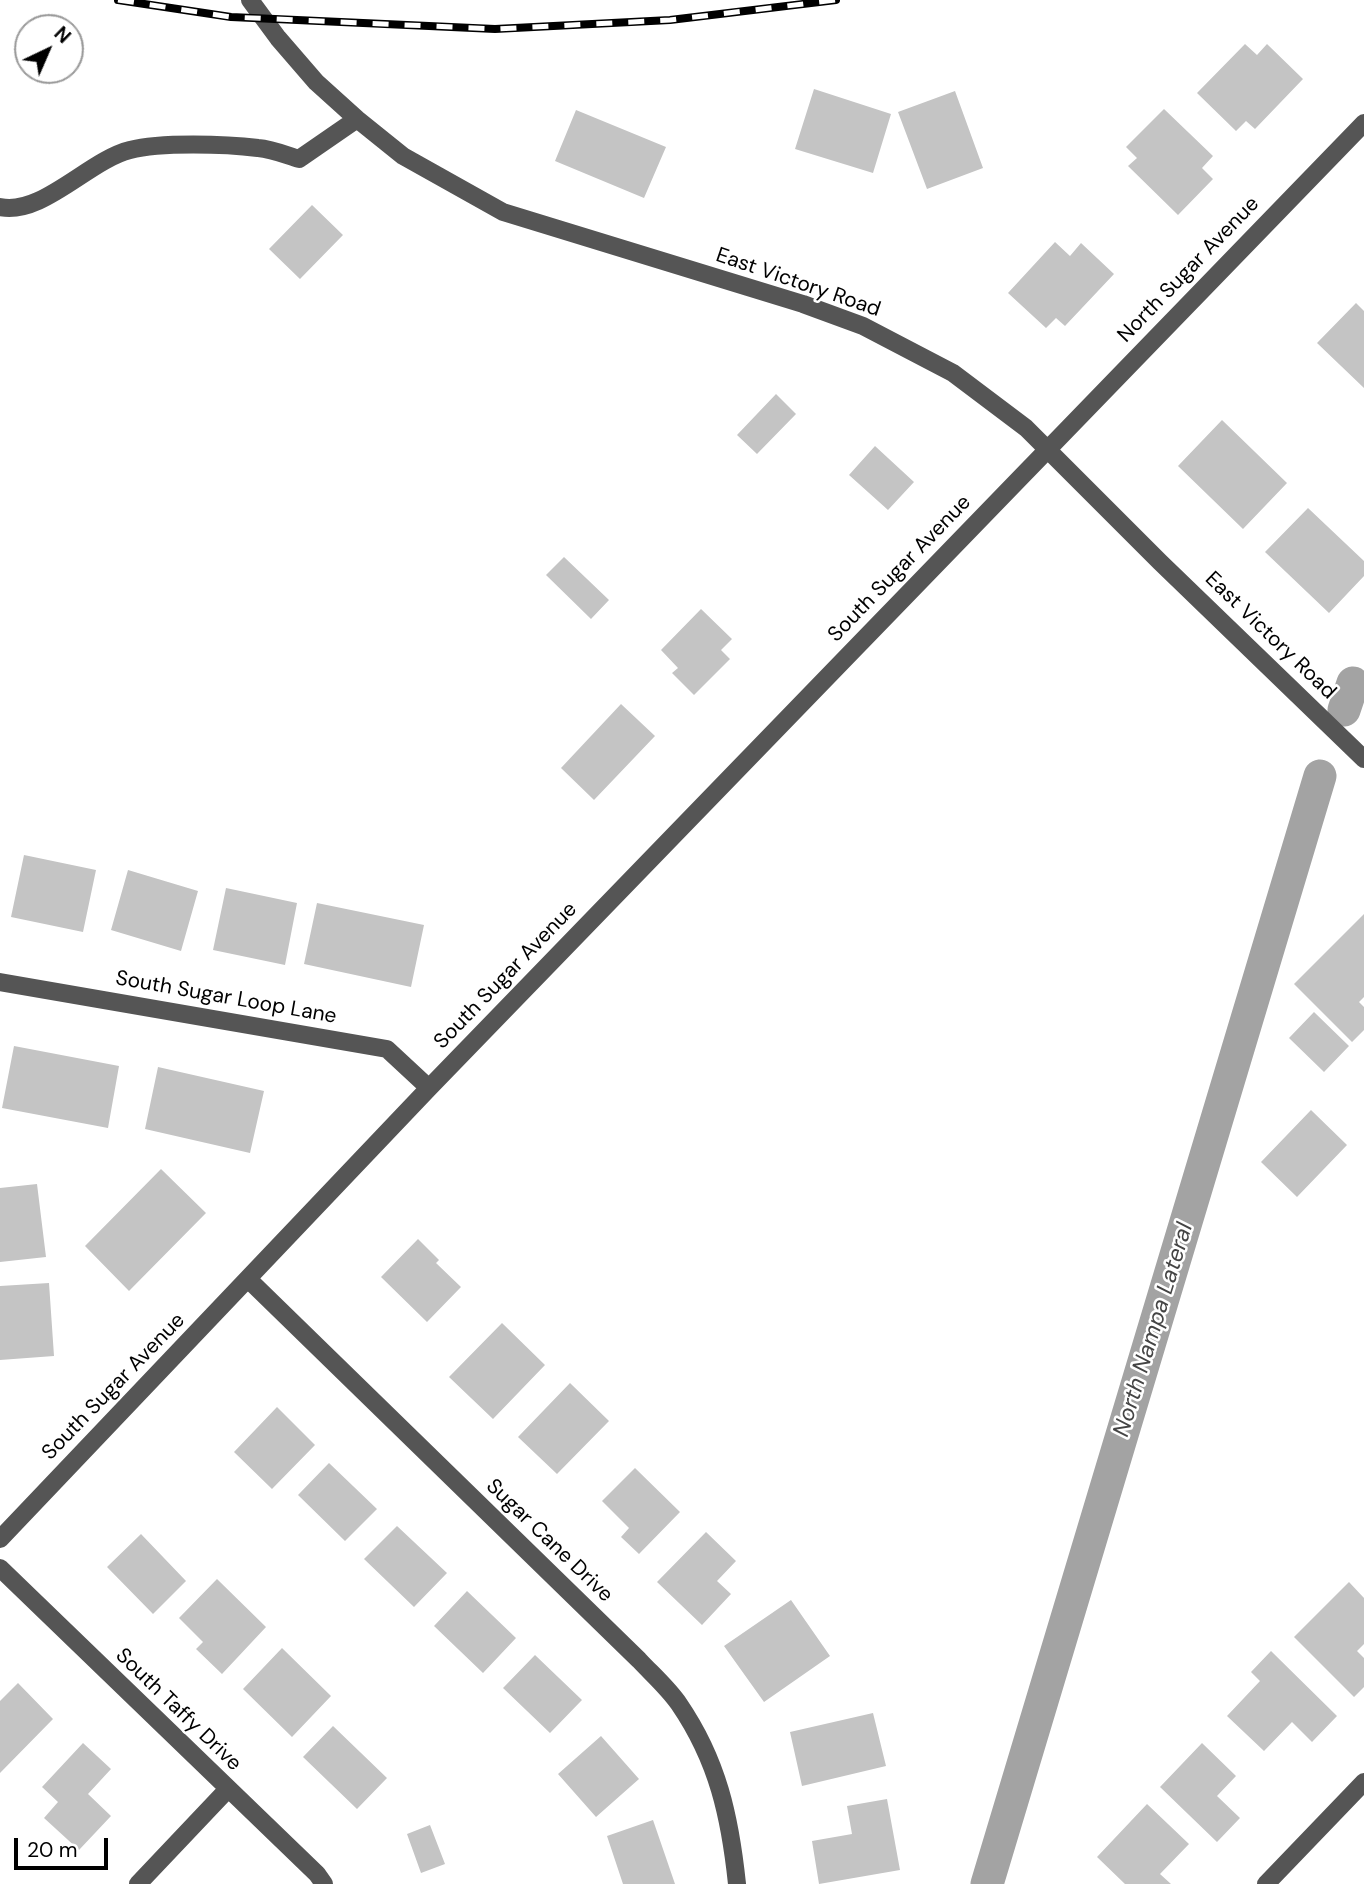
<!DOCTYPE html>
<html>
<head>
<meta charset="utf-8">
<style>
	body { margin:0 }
	#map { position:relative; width:1364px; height:1884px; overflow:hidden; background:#fff; font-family:"DM Sans",sans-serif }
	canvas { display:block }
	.north { position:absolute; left:14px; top:14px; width:70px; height:70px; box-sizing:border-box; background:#fff; border:2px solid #999; border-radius:50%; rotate:44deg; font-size:19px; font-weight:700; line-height:28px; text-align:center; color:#000 }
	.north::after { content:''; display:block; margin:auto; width:24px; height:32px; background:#000; clip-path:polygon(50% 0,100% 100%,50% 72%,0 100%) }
	.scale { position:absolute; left:14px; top:1838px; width:94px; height:32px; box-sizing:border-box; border:4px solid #000; border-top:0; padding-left:9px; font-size:21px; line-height:24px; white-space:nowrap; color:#000; -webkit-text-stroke:5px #fff; paint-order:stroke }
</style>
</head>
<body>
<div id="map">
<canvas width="1364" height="1884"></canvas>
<div class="north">N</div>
<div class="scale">20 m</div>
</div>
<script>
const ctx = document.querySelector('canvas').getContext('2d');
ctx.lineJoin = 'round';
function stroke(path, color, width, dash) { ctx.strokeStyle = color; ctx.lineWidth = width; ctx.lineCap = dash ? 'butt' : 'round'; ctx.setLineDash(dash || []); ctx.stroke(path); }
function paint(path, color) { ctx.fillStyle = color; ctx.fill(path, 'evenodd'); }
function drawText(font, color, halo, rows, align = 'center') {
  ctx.font = font + ' "DM Sans",sans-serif'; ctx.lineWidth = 5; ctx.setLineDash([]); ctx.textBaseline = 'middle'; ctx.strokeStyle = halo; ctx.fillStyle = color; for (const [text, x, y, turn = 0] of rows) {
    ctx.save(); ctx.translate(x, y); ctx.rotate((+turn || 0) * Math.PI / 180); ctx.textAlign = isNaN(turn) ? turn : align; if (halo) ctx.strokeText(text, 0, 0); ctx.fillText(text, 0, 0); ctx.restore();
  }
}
stroke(new Path2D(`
	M1344,710L1353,683
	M987,1884L1320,776`), '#a3a3a3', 33);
paint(new Path2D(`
	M1245,44L1257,55L1267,44L1303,79L1255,129L1246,121L1236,131L1197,93Z
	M814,89L891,114L873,173L795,149Z
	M955,91L983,168L927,189L898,112Z
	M1164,109L1213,156L1202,168L1213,179L1178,215L1128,166L1137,158L1126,147Z
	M576,110L666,147L644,198L555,161Z
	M312,205L343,235L300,279L269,249Z
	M1055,242L1070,256L1081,243L1114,274L1065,326L1056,318L1046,328L1008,293Z
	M1356,303L1364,311V388L1317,343Z
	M776,394L796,414L757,454L737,435Z
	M1222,420L1287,483L1243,529L1178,466Z
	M875,446L914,482L888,510L849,475Z
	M1308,508L1364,561V576L1329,613L1265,552Z
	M564,557L609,600L591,619L546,575Z
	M701,609L732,639L721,650L730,659L694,695L672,673L678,668L661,650Z
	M621,704L655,736L594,800L561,768Z
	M24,855L96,870L83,932L11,917Z
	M128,870L198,891L181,951L111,930Z
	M226,888L297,903L285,965L213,950Z
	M317,903L424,925L411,987L304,964Z
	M1364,914V997L1359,1002L1364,1007V1030L1352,1042L1294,984Z
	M1314,1012L1349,1046L1324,1072L1289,1038Z
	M14,1046L119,1066L108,1128L2,1108Z
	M158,1067L264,1091L250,1153L145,1129Z
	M1311,1110L1347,1145L1297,1197L1261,1162Z
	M161,1169L206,1213L129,1291L85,1246Z
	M37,1184L46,1257L0,1262V1188Z
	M418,1239L439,1260L436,1263L461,1287L427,1322L381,1277Z
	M49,1283L54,1356L0,1360V1286Z
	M502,1323L545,1365L493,1419L449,1377Z
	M570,1383L609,1421L557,1474L518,1437Z
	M277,1407L315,1445L272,1489L234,1452Z
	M329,1463L377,1509L345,1541L298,1495Z
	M635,1468L680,1512L639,1554L621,1537L629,1528L602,1501Z
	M397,1526L447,1573L414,1607L364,1559Z
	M706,1532L736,1561L717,1581L731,1594L702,1625L657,1582Z
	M141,1534L186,1581L153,1614L107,1567Z
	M217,1579L266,1627L222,1674L196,1649L203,1642L179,1618Z
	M1349,1582L1364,1598V1644L1357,1651L1364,1658V1687L1354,1697L1294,1637Z
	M467,1591L516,1638L483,1673L434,1626Z
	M791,1600L830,1656L764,1702L724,1646Z
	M282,1648L331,1696L292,1737L243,1689Z
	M1271,1651L1337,1716L1312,1742L1292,1722L1264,1751L1227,1716L1260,1681L1251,1672Z
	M535,1655L582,1700L550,1733L503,1688Z
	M18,1683L53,1719L0,1773V1701Z
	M873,1713L886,1766L802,1786L790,1732Z
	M333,1726L387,1778L357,1809L303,1757Z
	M601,1736L639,1779L596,1817L558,1774Z
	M83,1743L111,1769L88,1794L111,1816L79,1850L44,1818L58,1802L42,1787Z
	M1202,1743L1236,1776L1217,1796L1240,1818L1217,1842L1160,1787Z
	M887,1799L900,1870L819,1884L812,1841L852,1834L847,1806Z
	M1147,1804L1189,1844L1160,1874L1171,1884H1125L1097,1857Z
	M653,1820L675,1884H623L607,1836Z
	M430,1825L445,1864L421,1873L407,1834Z`), '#c4c4c4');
stroke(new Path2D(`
	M250,0L278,38L316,82L357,119L403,156L503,212L803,304L863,326L953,373L1026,428L1160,562L1364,759
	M0,207C42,216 89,160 130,150C160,142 226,144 258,148C272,149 286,155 299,159L357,119
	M0,982L387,1049L429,1088
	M248,1279L639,1660C652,1674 668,1688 679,1704C718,1761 730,1817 737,1884
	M0,1539L429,1088L1364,123
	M0,1568L317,1874L324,1884
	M138,1884L227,1790
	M1266,1884L1364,1782`), '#555', 18);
const rail = new Path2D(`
	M118,0L231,17L495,29L670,20L836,0`);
stroke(rail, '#000', 8);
stroke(rail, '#fff', 5, [16]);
drawText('21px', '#000', '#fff', [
	["North Sugar Avenue",1189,270,-46],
	["East Victory Road",798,283,19],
	["South Sugar Avenue",900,569,-46],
	["East Victory Road",1270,636,44],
	["South Sugar Avenue",506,976,-46],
	["South Sugar Loop Lane",226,998,10],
	["South Sugar Avenue",114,1387,-46],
	["Sugar Cane Drive",549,1541,44],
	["South Taffy Drive",178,1710,44]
]);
drawText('italic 23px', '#444', '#fff', [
	["North Nampa Lateral",1154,1330,-73]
]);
</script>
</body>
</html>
